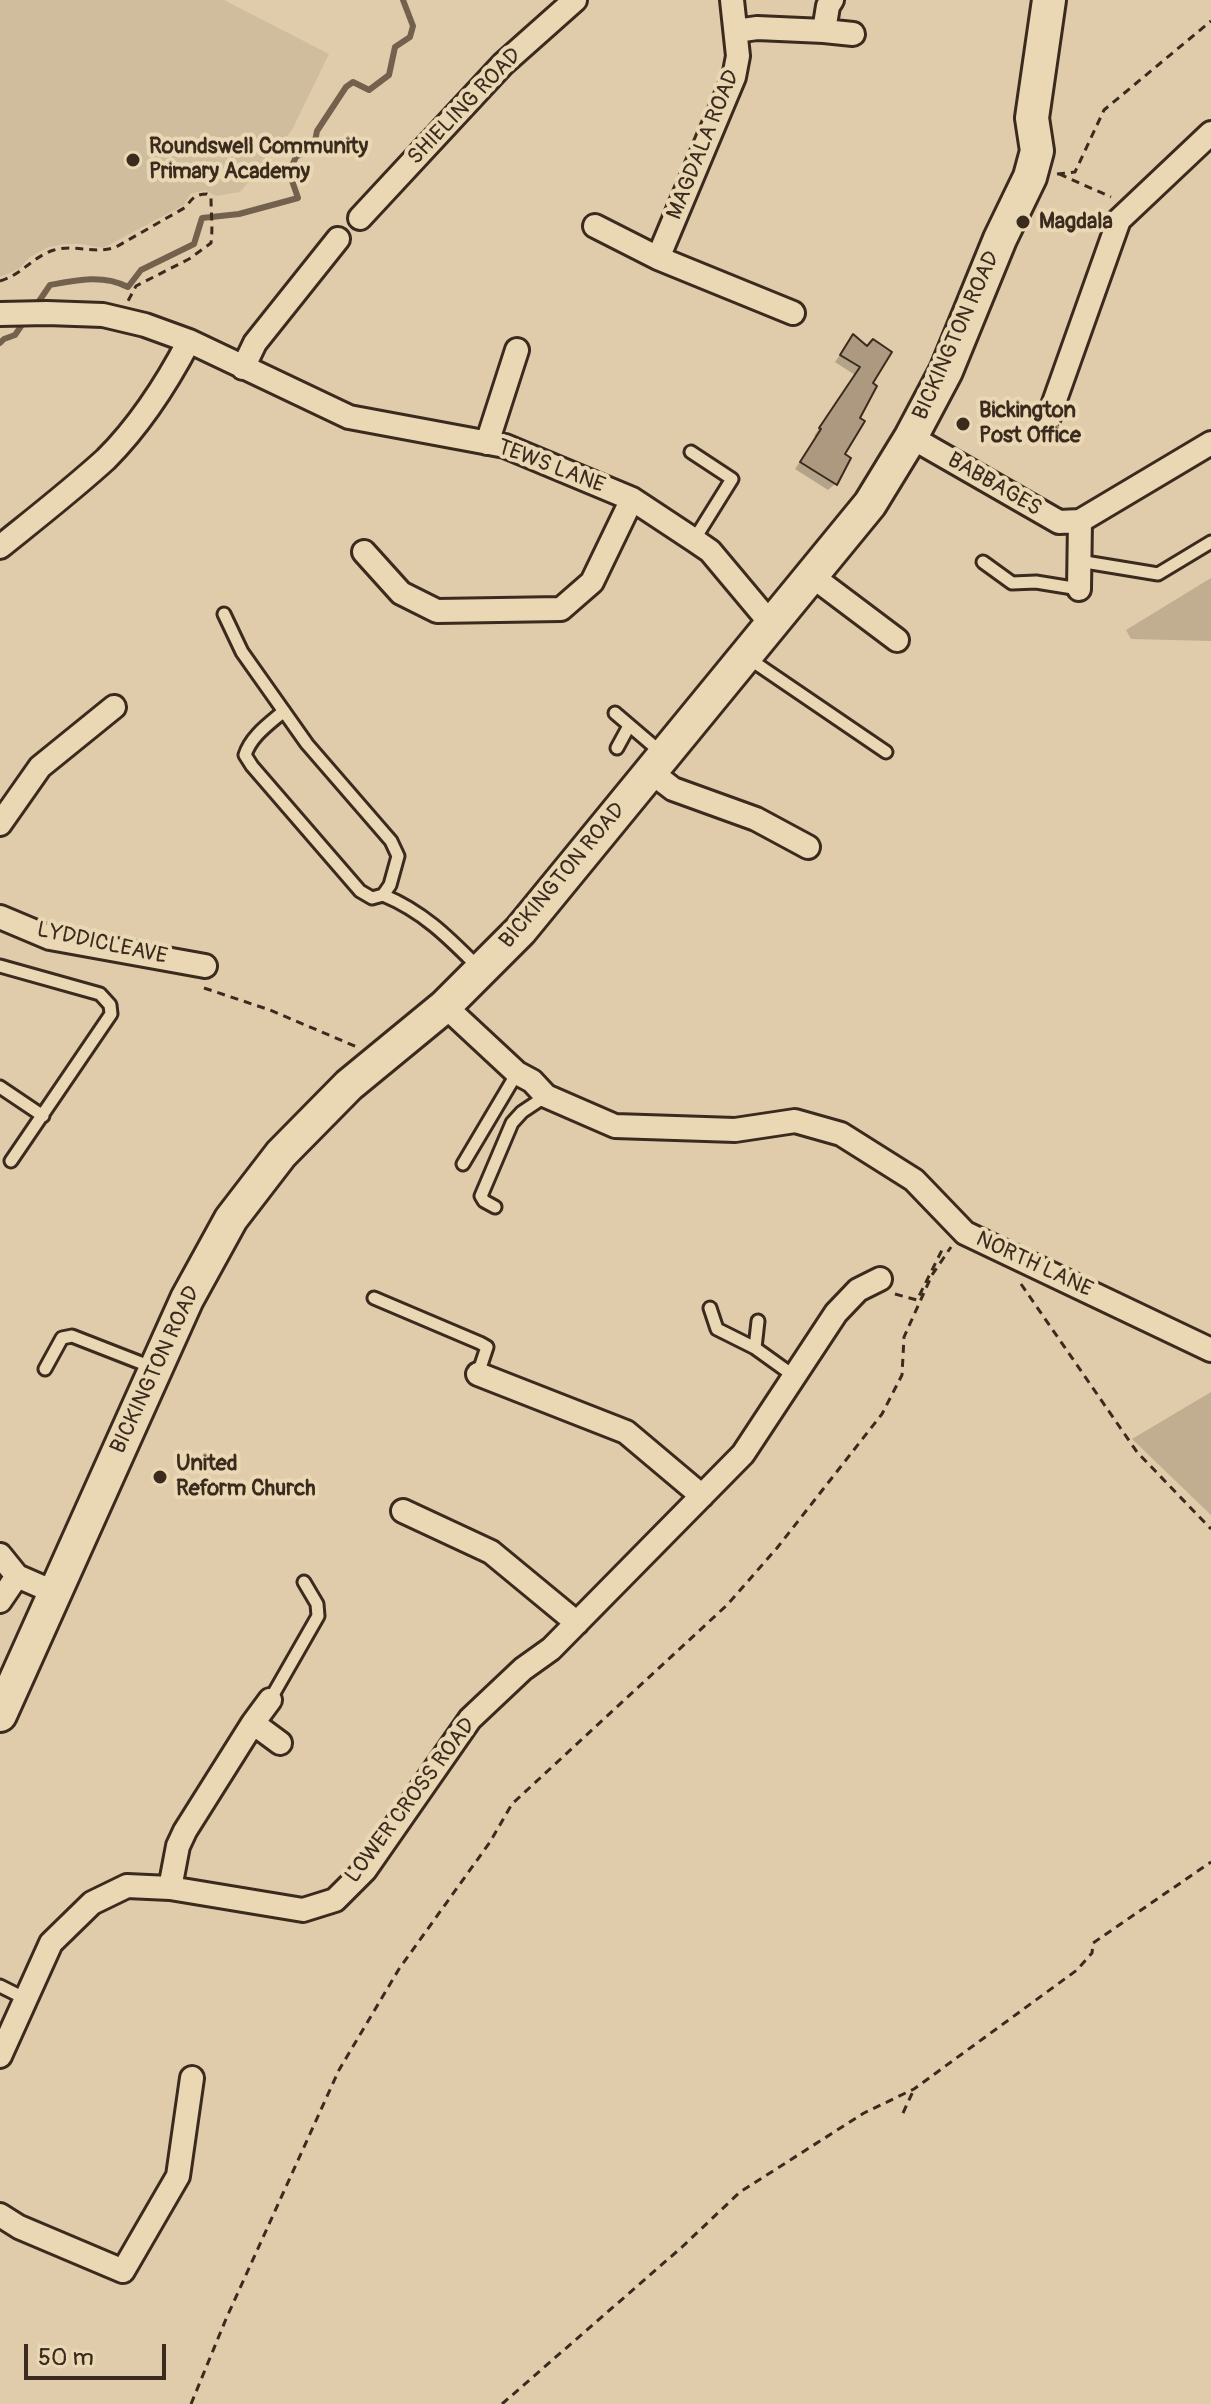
<!DOCTYPE html>
<html>
<head>
<meta charset="utf-8">
<style>
	body { margin:0 }
	#map { position:relative; width:1211px; height:2404px; overflow:hidden; background:#e0ccab; font-family:Pangolin,sans-serif }
	canvas { display:block }
	.scale { position:absolute; left:24px; top:2344px; width:142px; height:36px; box-sizing:border-box; border:4px solid #3b2a1e; border-top:0; padding-left:10px; font-size:24px; line-height:28px; white-space:nowrap; color:#3b2a1e; -webkit-text-stroke:6px #ead7b4; paint-order:stroke }
</style>
</head>
<body>
<div id="map">
<canvas width="1211" height="2404"></canvas>
<div class="scale">50 m</div>
</div>
<script>
const ctx = document.querySelector('canvas').getContext('2d');
ctx.lineJoin = 'round';
function paint(path, color) { ctx.fillStyle = color; ctx.fill(path, 'evenodd'); }
function stroke(path, color, width, dash) { ctx.strokeStyle = color; ctx.lineWidth = width; ctx.lineCap = dash ? 'butt' : 'round'; ctx.setLineDash(dash || []); ctx.stroke(path); }
function drawText(font, color, halo, rows, align = 'center') {
  ctx.font = font + ' Pangolin,sans-serif'; ctx.lineWidth = 8; ctx.setLineDash([]); ctx.textBaseline = 'middle'; ctx.strokeStyle = halo; ctx.fillStyle = color; for (const [text, x, y, turn = 0] of rows) {
    ctx.save(); ctx.translate(x, y); ctx.rotate((+turn || 0) * Math.PI / 180); ctx.textAlign = isNaN(turn) ? turn : align; if (halo) ctx.strokeText(text, 0, 0); ctx.fillText(text, 0, 0); ctx.restore();
  }
}
paint(new Path2D(`
	M0,0H224L329,54L292,130L240,192L216,196L205,190L190,194L184,205L103,248L81,244H64L49,247L30,257L19,269L0,277Z`), '#d0bd9e');
paint(new Path2D(`
	M1211,578V641L1131,639L1126,630Z
	M1211,1392V1515L1132,1439Z`), '#c1ae91');
paint(new Path2D(`
	M853,336L870,384L843,455L835,484L828,490L795,469L816,437L814,436L855,375L835,362Z`), '#0003');
stroke(new Path2D(`
	M35,307L50,285C76,280 103,274 128,287L141,270L194,244L202,218L239,214L298,198L289,172L296,157L314,146L317,131L346,87L353,82L369,90L389,75L395,47L410,37L413,26L403,0
	M0,343L4,339L15,335L26,319`), '#73614d', 6);
const building = new Path2D(`
	M853,334L867,346L873,339L892,352L873,383L877,386L860,418L865,421L845,454L851,458L837,485L800,462L821,429L819,428L860,367L840,355Z`);
paint(building, '#ac9980');
stroke(building, '#3b2a1e', 2);
const lane = new Path2D(`
	M691,452L732,479L694,540
	M1079,561L1158,574L1211,542
	M983,562L1012,583L1036,582L1079,589
	M224,614L242,652L307,744L391,841L398,856L390,885L383,895L372,898L360,891L252,766L245,755C251,736 269,724 284,711
	M748,658L886,752
	M615,713L663,754
	M617,748L629,726
	M383,895C424,912 449,938 480,969
	M0,966L100,994L110,1005L111,1014L11,1161
	M0,1087L43,1116
	M463,1164L517,1073
	M495,1207L484,1201L481,1196L512,1123L522,1112L546,1096
	M374,1298L480,1343L487,1347L478,1374
	M710,1308L717,1329L755,1348L794,1376
	M755,1348L758,1321
	M45,1369L62,1338L72,1336L154,1368
	M270,1700L318,1616L317,1604L304,1582
	M0,1986L26,1999`);
const street = new Path2D(`
	M732,0L738,56L734,77L658,258L793,313
	M736,31L757,28L824,31L828,6L832,0
	M824,31L853,34
	M360,218L503,64L575,0
	M595,226L658,258
	M0,314L47,313L103,315L145,325L189,341L349,417L505,446L632,499L694,540L710,551L772,625
	M243,368L255,343L338,239
	M1046,425L1119,220L1211,133
	M911,437L1059,522L1080,521L1211,443
	M487,443L517,350
	M0,547C36,518 72,490 106,459C139,426 167,383 189,341
	M364,552L401,593L437,611L561,609L592,582L632,499
	M812,576L897,640
	M1079,589L1080,521
	M651,772L673,789L756,819L808,847
	M0,824L40,767L114,707
	M0,917L50,938L205,966
	M445,1006L517,1073L532,1081L546,1096L615,1126L735,1130L795,1121L841,1134L914,1180L965,1233L1211,1350
	M478,1374L626,1432L702,1496
	M403,1511L491,1552L577,1623
	M0,1555L17,1576L56,1593
	M0,1601L17,1576
	M270,1700L253,1723L280,1743
	M170,1888L178,1846L185,1831L253,1723
	M0,2056L51,1943L92,1903L127,1886L170,1888L303,1910L335,1900L365,1870L470,1719L523,1669L551,1649L743,1454L836,1313L858,1290L880,1279
	M0,2215L19,2227L123,2271L178,2176L192,2078`);
const secondary = new Path2D(`
	M0,1715L187,1299L231,1219L281,1154L349,1085L445,1006L520,931L870,504L911,437L946,371L1000,239L1030,177L1037,151L1032,118L1049,0`);
stroke(lane, '#3b2a1e', 17);
stroke(street, '#3b2a1e', 28);
stroke(secondary, '#3b2a1e', 38);
stroke(new Path2D(`
	M1057,174L1075,172L1104,110L1211,21
	M1059,174L1111,197
	M0,281C23,274 32,257 54,250C77,244 95,255 116,247L186,207C192,198 196,194 207,194L211,198C211,213 213,227 211,243L189,259L136,286L128,301
	M204,988L270,1010L357,1047
	M1021,1284L1137,1452L1211,1529
	M895,1294L917,1300L942,1250L947,1252
	M903,2113L914,2089
	M191,2404L226,2319L339,2070L399,1969L490,1842L512,1804L727,1605L777,1548L882,1414L902,1375L904,1337L932,1275L951,1247
	M502,2404L682,2247L740,2192L864,2113L914,2089L1077,1970L1092,1953L1093,1943L1211,1862`), '#3b2a1e', 3, [8, 6]);
stroke(lane, '#ead7b4', 11);
stroke(street, '#ead7b4', 22);
stroke(secondary, '#ead7b4', 32);
for (const [x, y, r, color] of [
	[133,160,8,"#3b2a1e"],
	[1023,222,8,"#3b2a1e"],
	[963,424,8,"#3b2a1e"],
	[160,1477,8,"#3b2a1e"]
]) { const dot = new Path2D(); dot.arc(x, y, r, 0, 2 * Math.PI); ctx.fillStyle = color; ctx.fill(dot); stroke(dot, '#ead7b4', 3); }
drawText('22px', '#3b2a1e', '#ead7b4', [
	["SHIELING ROAD",465,107,-46],
	["MAGDALA ROAD",704,145,-68],
	["BICKINGTON ROAD",957,336,-66],
	["TEWS LANE",551,467,21],
	["BABBAGES",994,485,30],
	["BICKINGTON ROAD",563,876,-50],
	["LYDDICLEAVE",102,944,12],
	["NORTH LANE",1034,1265,25],
	["BICKINGTON ROAD",156,1370,-65],
	["LOWER CROSS ROAD",411,1801,-53]
]);
drawText('bold 22px', '#3b2a1e', '#ead7b4', [
	["Roundswell Community",149,147],
	["Primary Academy",149,172],
	["Magdala",1039,222],
	["Bickington",979,411],
	["Post Office",979,436],
	["United",176,1464],
	["Reform Church",176,1489]
], 'left');
</script>
</body>
</html>
